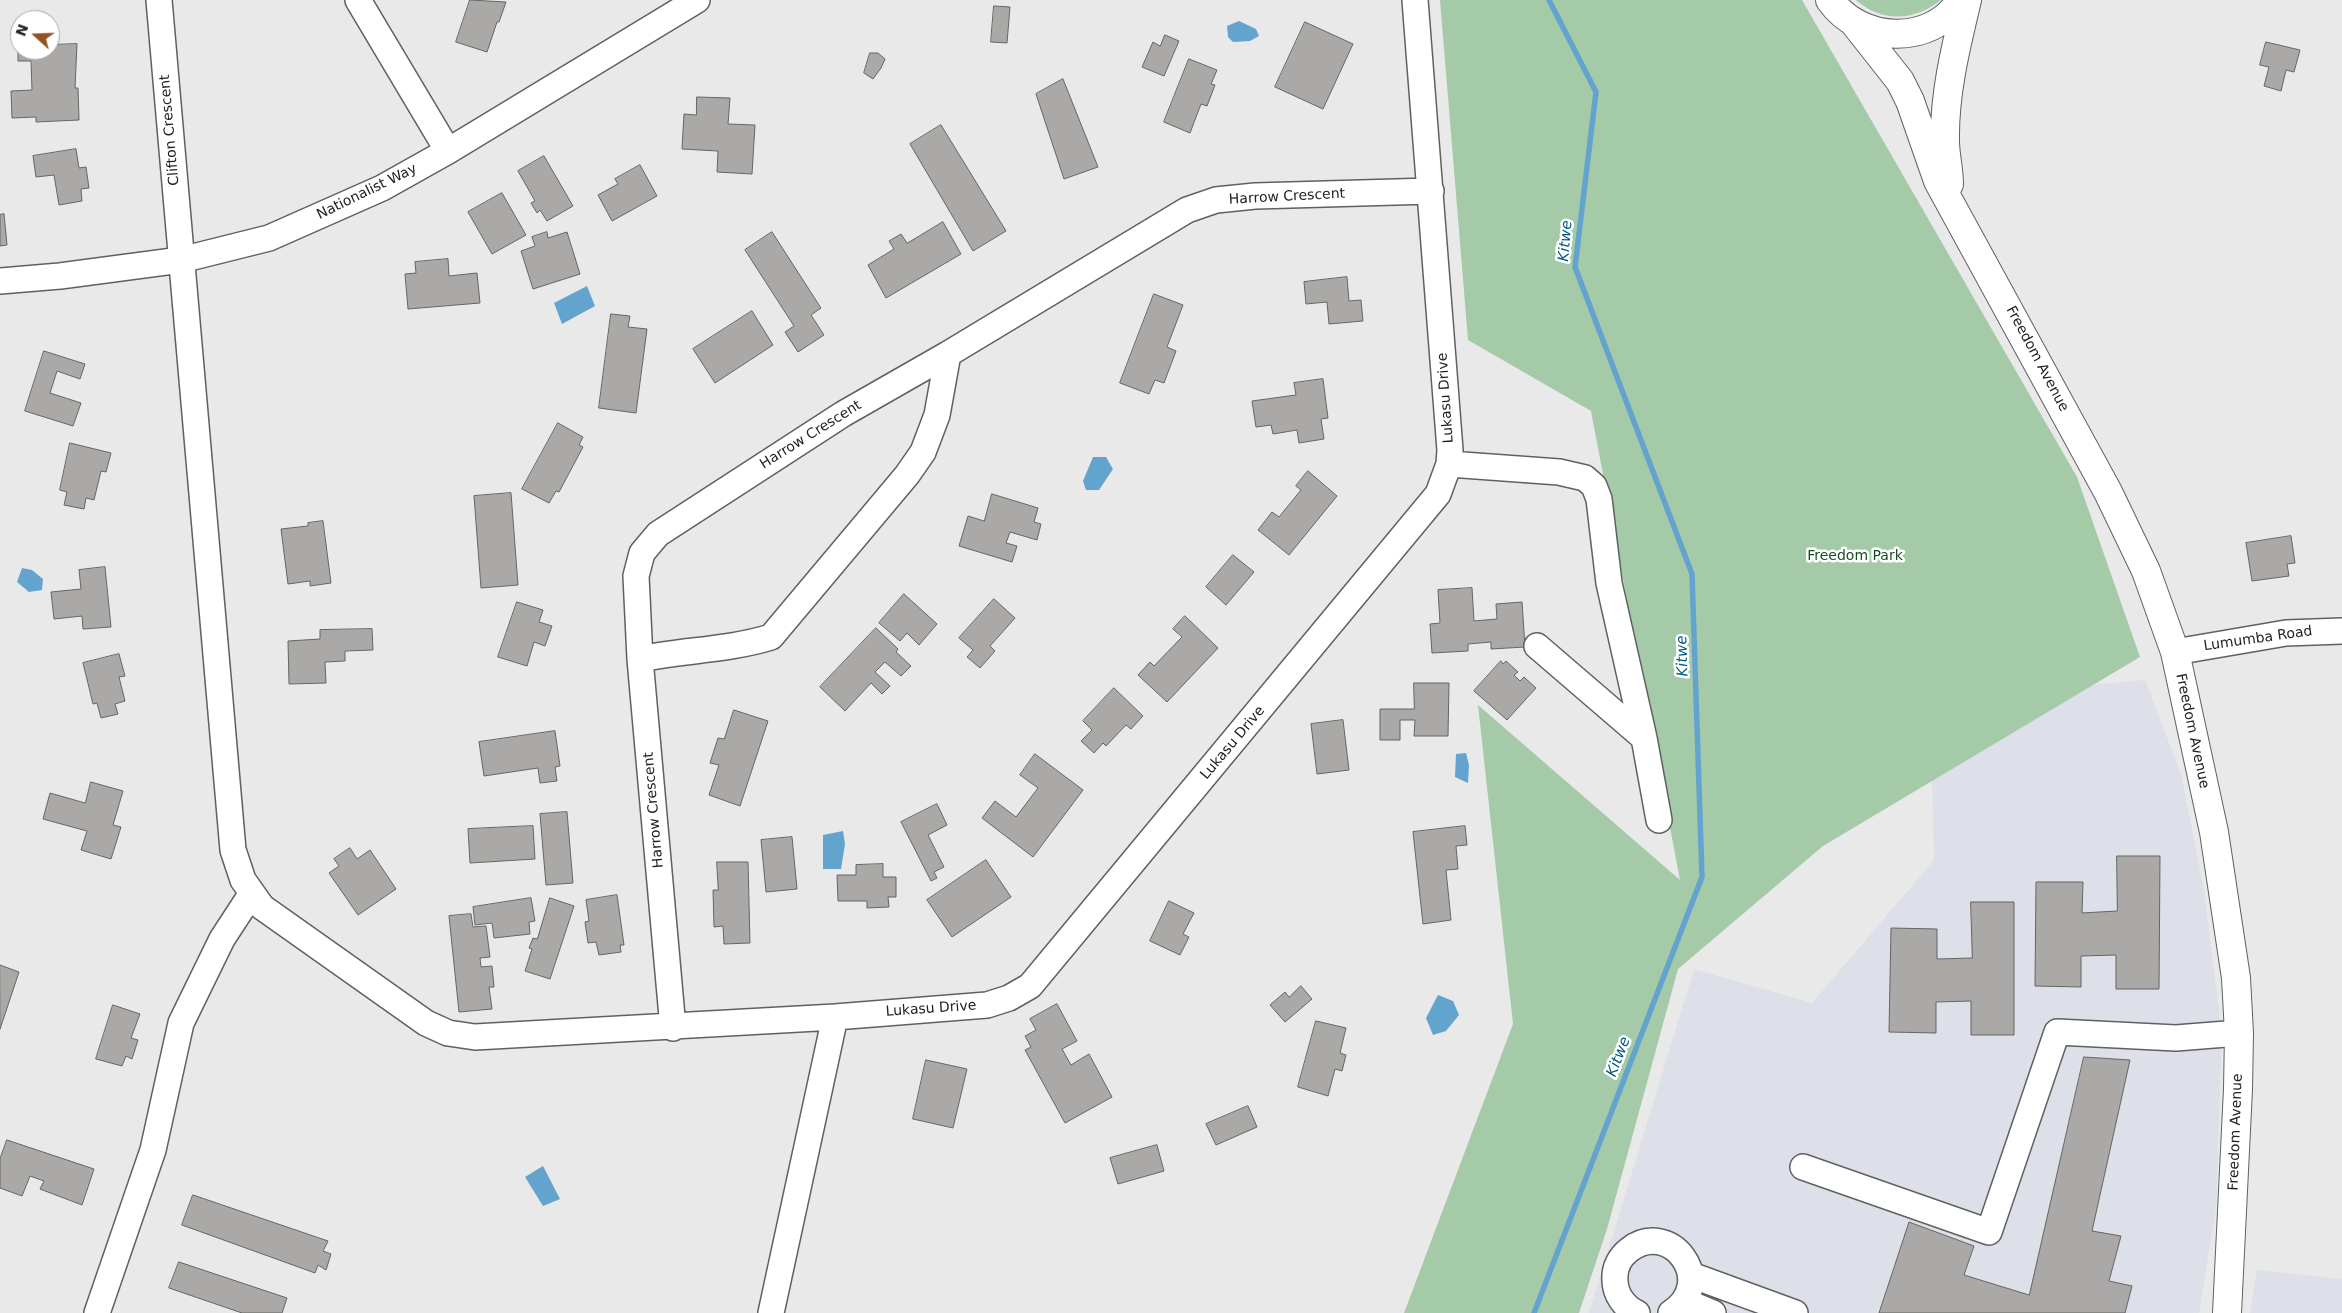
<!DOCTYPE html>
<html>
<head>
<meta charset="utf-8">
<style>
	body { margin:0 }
	#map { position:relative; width:2342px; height:1313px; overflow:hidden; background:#e9e9ea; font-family:"DejaVu Sans",sans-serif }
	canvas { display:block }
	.north { position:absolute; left:10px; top:10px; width:50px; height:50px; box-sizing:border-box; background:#fff; border:1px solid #a7a7a7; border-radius:50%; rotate:290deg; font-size:14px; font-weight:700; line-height:20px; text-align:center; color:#222 }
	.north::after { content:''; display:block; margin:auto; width:18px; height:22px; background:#955222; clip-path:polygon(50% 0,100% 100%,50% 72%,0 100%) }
</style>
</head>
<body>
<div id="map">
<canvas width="2342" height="1313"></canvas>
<div class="north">N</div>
</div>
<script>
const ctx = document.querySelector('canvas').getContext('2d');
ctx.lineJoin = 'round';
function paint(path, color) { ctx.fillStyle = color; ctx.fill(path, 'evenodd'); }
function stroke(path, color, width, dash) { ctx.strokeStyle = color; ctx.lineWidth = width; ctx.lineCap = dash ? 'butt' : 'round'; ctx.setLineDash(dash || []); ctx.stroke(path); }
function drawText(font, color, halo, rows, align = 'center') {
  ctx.font = font + ' "DejaVu Sans",sans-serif'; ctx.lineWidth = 5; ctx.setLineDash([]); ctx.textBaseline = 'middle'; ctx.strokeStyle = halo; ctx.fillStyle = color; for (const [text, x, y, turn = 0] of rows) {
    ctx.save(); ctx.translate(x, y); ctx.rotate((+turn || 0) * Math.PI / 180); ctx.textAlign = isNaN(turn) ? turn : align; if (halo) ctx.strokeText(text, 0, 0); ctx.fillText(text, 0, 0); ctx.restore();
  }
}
paint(new Path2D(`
	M2145,680L2181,774L2204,890L2222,1034L2216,1209L2199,1313H1589L1694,969L1812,1003L1934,860L1930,700Z
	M2257,1270L2342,1279V1313H2250Z`), '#dee0e9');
paint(new Path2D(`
	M1440,0H1802L2077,477L2140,657L1823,846L1678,969L1607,1229L1579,1313H1404L1513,1024L1478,705L1680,880L1591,411L1468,340Z
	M1856,0H1941C1915,21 1882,23 1856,0Z`), '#a5caa8');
paint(new Path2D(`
	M1239,21L1256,29L1259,36L1250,41L1233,42L1228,37L1227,26Z
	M587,286L595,306L562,324L554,303Z
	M1093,457H1106L1113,469L1099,490H1086L1083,481Z
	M22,568L32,570L43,579L42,590L29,592L17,582Z
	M1466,753L1469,765L1468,783L1455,777L1456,754Z
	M843,831L845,844L841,869H823V835Z
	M1438,995L1453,1001L1459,1015L1446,1031L1433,1035L1426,1018Z
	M543,1166L560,1199L543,1206L525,1177Z`), '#63a4ce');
stroke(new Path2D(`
	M1534,1313L1702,877L1692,574L1575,267L1596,92L1549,0`), '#63a4ce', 5.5);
const building = new Path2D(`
	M470,0L506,2L499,22H497L487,52L456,42Z
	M994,6L1010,7L1007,43L991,42Z
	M1305,22L1353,44L1323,109L1275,87Z
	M1165,35L1179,41L1164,76L1142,67L1153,42L1160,46Z
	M2266,42L2300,50L2294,72L2286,70L2281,91L2264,86L2269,67L2260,65Z
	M77,44L75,88H78L79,120L36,122V117L12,118L11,91L32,90L31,61H18V46L20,45V50H50V45Z
	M870,53H878L885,59L881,68L873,79L864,73Z
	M1189,59L1217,70L1211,84L1215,85L1207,106L1201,104L1190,133L1164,122Z
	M1063,79L1098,167L1064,179L1036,94Z
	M697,97L730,98L728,124L755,125L752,174L717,172L718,151L682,149L684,114L696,115Z
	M941,125L1006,231L973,251L910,144Z
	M76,149L79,168L86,167L89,188L81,189L82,201L59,205L54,175L36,177L33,156Z
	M544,156L573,206L547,221L540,210L537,213L531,203L535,201L518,171Z
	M640,165L657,196L612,221L598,195L618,184L615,179Z
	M502,193L526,235L492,254L468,212Z
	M4,214L7,245L0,246V215Z
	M943,222L961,254L886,298L868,265L894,249L889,241L901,234L907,243Z
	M547,232L548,238L567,232L580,274L533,289L521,251L535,246L532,237Z
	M772,232L821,308L811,315L824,335L798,352L785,332L794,326L745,250Z
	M448,259L449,276L477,273L480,303L408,309L405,274L416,273L415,262Z
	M1347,277L1349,301L1361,300L1363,321L1329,324L1327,302L1306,304L1304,282Z
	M1154,294L1183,305L1167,347L1176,351L1164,383L1155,380L1149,394L1120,383Z
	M752,311L773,345L715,383L693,349Z
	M611,314L630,316L628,327L647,329L636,413L599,408Z
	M44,351L85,364L80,379L57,371L50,393L81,403L73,426L25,411Z
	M1323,379L1328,418L1321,419L1324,439L1299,443L1297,430L1273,434L1271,425L1256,427L1252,401L1296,395L1294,383Z
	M558,423L583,437L579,445L583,447L559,492L556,491L549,503L522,489Z
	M70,443L111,453L106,472L101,471L94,500L86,498L84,509L64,505L67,492L60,490Z
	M1308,471L1337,496L1289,555L1258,530L1272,512L1279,517L1301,490L1296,486Z
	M511,493L518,585L481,588L474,496Z
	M992,494L1038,508L1034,522L1041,524L1037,540L1010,532L1006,543L1017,546L1012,562L959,546L968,516L984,521Z
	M323,521L331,583L310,586V581L288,584L281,529L308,526V523Z
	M2291,536L2295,563L2287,564L2289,576L2252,581L2246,543Z
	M1233,555L1254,572L1226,605L1206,587Z
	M105,567L111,627L83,629L82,616L54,619L51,592L81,589L79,570Z
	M1472,588L1474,621L1497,619L1496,604L1522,602L1525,647L1491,649V642L1468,644V651L1432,653L1430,624L1440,623L1438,590Z
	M904,594L937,624L919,645L907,633L900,641L879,623Z
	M994,599L1015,618L990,646L995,651L980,668L967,657L973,650L959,638Z
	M517,602L543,610L539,622L552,626L545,646L534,642L527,666L498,657Z
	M1185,616L1218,648L1167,702L1138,675L1150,662L1154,666L1182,637L1173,629Z
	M876,628L898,649L896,652L911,666L901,676L885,662L875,672L890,686L882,694L871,683L845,711L820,687Z
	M372,629L373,650L345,651V661L325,662L326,683L289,684L288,641L320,639V630Z
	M119,654L125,676L119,677L125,701L115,704L118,714L101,718L97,703L93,704L83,663Z
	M1501,661L1503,664L1506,661L1518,672L1514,675L1520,681L1524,677L1536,688L1507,720L1474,691Z
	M1414,683H1449L1448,736H1414L1415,720H1400V740H1380V709H1414Z
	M1114,688L1143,716L1131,729L1126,725L1106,746L1103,743L1094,753L1081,741L1092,730L1083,721Z
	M734,710L768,721L740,806L709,795L719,765L710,763L718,738L724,739Z
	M1343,720L1349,770L1317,774L1311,724Z
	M555,731L560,766L555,767L557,781L540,783L538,768L484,776L479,742Z
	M1035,754L1083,790L1033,857L982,818L995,801L1016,817L1038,788L1020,775Z
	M91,782L123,791L113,825L121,827L111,859L81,850L87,831L43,819L50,793L85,803Z
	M937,804L947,825L928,835L944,867L934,872L937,878L931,881L901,822Z
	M567,812L573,883L546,885L540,814Z
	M533,826L535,859L470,863L468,829Z
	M1465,826L1467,845L1456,846L1458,869L1446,870L1451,920L1423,924L1413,832Z
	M792,837L797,889L766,892L761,840Z
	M350,848L357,859L370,850L396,889L358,915L329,873L339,866L334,859Z
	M2117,856H2160L2159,989H2116V955L2081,956V987L2035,986L2036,882H2083L2082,913L2117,911Z
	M986,860L1011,897L952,937L927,900Z
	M717,862H748L750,943L724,944L723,926L714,927L713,890H718Z
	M883,864V877H896V897H888L889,907L867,908V901H838L837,875H856V865Z
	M617,895L624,945H620L621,952L599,955L596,942L588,943L585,922L589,921L586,900Z
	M531,898L535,921L529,922L530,934L494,938L492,923L475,925L473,907Z
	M550,898L574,906L550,979L525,971L532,949L529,948L533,938L537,939Z
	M1169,901L1194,913L1183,934L1189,937L1180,955L1150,941Z
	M1971,902H2014V1035H1971V1001L1936,1002V1033L1889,1032L1891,928L1937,929V959L1972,958Z
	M471,914L473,927L486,926L490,957L480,958L481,967L492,966L494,987H489L492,1009L459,1012L449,916Z
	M0,965L19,972L0,1029Z
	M1301,986L1312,999L1285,1022L1270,1005L1285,992L1289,997Z
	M1057,1004L1077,1041L1062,1049L1071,1065L1089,1054L1112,1097L1065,1123L1025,1050L1031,1047L1025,1036L1036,1030L1030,1019Z
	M113,1005L140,1014L131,1038L138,1040L132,1059L126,1056L122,1066L96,1059Z
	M1316,1021L1346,1028L1340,1053L1346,1055L1342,1071L1335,1069L1328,1096L1298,1087Z
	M2084,1057L2130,1060L2092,1231L2121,1236L2109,1281L2132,1286L2125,1313H1879L1909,1222L1974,1246L1964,1275L2029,1295Z
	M926,1060L967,1069L953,1128L913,1119Z
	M1248,1106L1257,1127L1216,1145L1206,1124Z
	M7,1140L94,1169L82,1205L40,1189L44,1181L30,1176L22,1196L0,1188V1159Z
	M1157,1145L1164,1171L1118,1184L1110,1158Z
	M193,1195L328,1241L323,1251L331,1254L326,1270L318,1265L315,1273L182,1225Z
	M179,1262L287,1298L282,1313H242L169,1288Z`);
paint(building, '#aaa9a7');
stroke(building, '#656563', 1);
const minor = new Path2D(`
	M159,0L233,850L243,880L262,907L426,1023L448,1033L475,1037L835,1017
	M358,0L448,151
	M0,281L60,276L181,260L269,238L382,188L448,151L697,0
	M1449,464L1559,472L1585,478L1594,486L1599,499L1609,583L1644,738L1659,820
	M1537,646L1644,738
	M2175,652L2286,633L2342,631
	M640,659C684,650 729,650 771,637L907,475L923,452L937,415L948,354
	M673,1028L640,659L636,576L642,553L658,534L843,414L948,354L1187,210L1216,200L1255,196L1431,191
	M1803,1167L1989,1232L2057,1032L2176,1038L2239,1033
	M1691,1275L1795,1313
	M1684,1301L1713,1313
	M97,1313L153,1150L181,1023L222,939L252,893
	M771,1313L835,1017L987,1005L1009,998L1030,986L1438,494L1449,464L1450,450L1415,0
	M1637,1313C1624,1307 1615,1294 1615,1280C1614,1268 1620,1257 1629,1250C1669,1218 1719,1281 1671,1313`);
const major = new Path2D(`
	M1830,0C1860,43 1931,47 1961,0
	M1855,24L1900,81L1910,101L1938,181L2108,492L2146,571L2175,652L2214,832L2236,978L2239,1033L2238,1089L2227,1313
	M1949,184C1949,169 1945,155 1945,141C1944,94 1956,46 1967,0`);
stroke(minor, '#5f6061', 28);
stroke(major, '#5f6061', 30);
stroke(minor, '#fff', 25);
stroke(major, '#fff', 28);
drawText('14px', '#222', '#fff', [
	["Clifton Crescent",170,130,-95],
	["Nationalist Way",367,192,-26],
	["Harrow Crescent",1287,197,-3],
	["Freedom Avenue",2037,359,62],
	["Lukasu Drive",1446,398,-94],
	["Harrow Crescent",811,435,-32],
	["Lumumba Road",2258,639,-8],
	["Freedom Avenue",2192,731,78],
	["Lukasu Drive",1233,743,-50],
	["Harrow Crescent",654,810,-95],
	["Lukasu Drive",931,1009,-4],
	["Freedom Avenue",2236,1132,-88]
]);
drawText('14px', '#134f21', '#fff', [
	["Freedom Park",1855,556]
]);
drawText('italic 15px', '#015880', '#fff', [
	["Kitwe",1566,241,-85],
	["Kitwe",1683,656,-92],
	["Kitwe",1619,1057,-69]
]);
</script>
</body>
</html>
